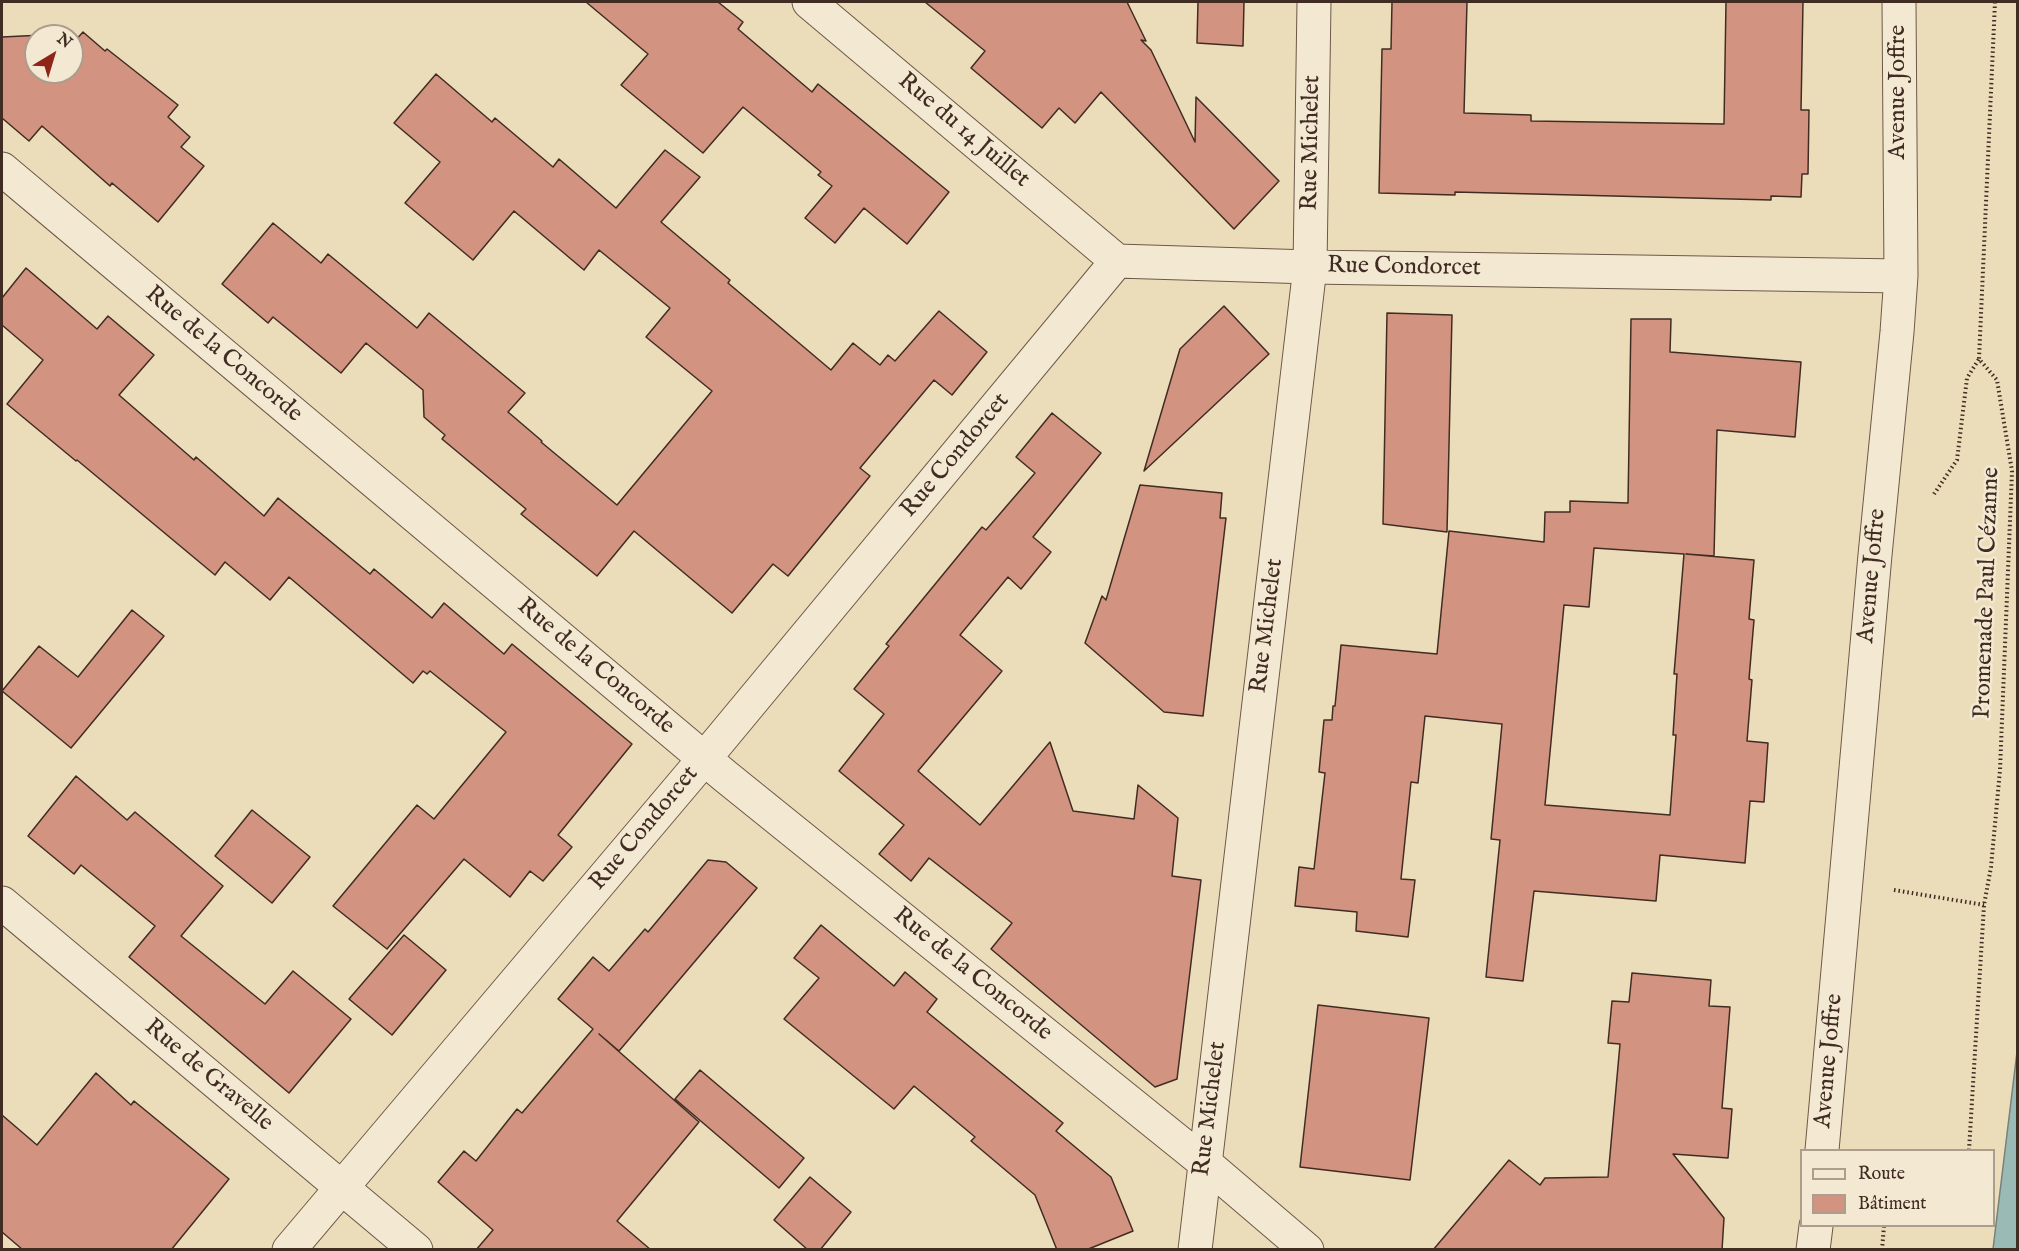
<!DOCTYPE html>
<html>
<head>
<meta charset="utf-8">
<style>
	body { margin:0 }
	#map { position:relative; width:2019px; height:1251px; overflow:hidden; background:#ecddba; font-family:"IM FELL English",serif }
	canvas { display:block }
	.frame { position:absolute; inset:0; border:3px solid #412c23; pointer-events:none }
	.legend { position:absolute; left:1800px; top:1149px; width:195px; height:78px; box-sizing:border-box; background:#f3e9d2; border:2px solid #ac9d8c; margin:0; padding:8px 10px; list-style:none; font-size:18px; color:#412c23 }
	.legend li { display:flex; align-items:center; gap:12px; height:30px }
	.legend b { width:30px; border:2px solid #ac9d8c }
	.north { position:absolute; left:24px; top:24px; width:60px; height:60px; box-sizing:border-box; background:#f3e9d2; border:2px solid #ac9d8c; border-radius:50%; rotate:38deg; font-size:16px; font-weight:700; line-height:24px; text-align:center; color:#412c23 }
	.north::after { content:''; display:block; margin:auto; width:21px; height:27px; background:#8f2418; clip-path:polygon(50% 0,100% 100%,50% 72%,0 100%) }
</style>
</head>
<body>
<div id="map">
<canvas width="2019" height="1251"></canvas>
<div class="frame"></div>
<ul class="legend">
<li><b style="height:8px;background:#f3e9d2"></b>Route</li>
<li><b style="height:16px;background:#d39381"></b>Bâtiment</li>
</ul>
<div class="north">N</div>
</div>
<script>
const ctx = document.querySelector('canvas').getContext('2d');
ctx.lineJoin = 'round';
function paint(path, color) { ctx.fillStyle = color; ctx.fill(path, 'evenodd'); }
function stroke(path, color, width, dash) { ctx.strokeStyle = color; ctx.lineWidth = width; ctx.lineCap = dash ? 'butt' : 'round'; ctx.setLineDash(dash || []); ctx.stroke(path); }
function drawText(font, color, halo, rows, align = 'center') {
  ctx.font = font + ' "IM FELL English",serif'; ctx.lineWidth = 5; ctx.setLineDash([]); ctx.textBaseline = 'middle'; ctx.strokeStyle = halo; ctx.fillStyle = color; for (const [text, x, y, turn = 0] of rows) {
    ctx.save(); ctx.translate(x, y); ctx.rotate((+turn || 0) * Math.PI / 180); ctx.textAlign = isNaN(turn) ? turn : align; if (halo) ctx.strokeText(text, 0, 0); ctx.fillText(text, 0, 0); ctx.restore();
  }
}
const water = new Path2D(`
	M2017,1052V1249H1993Z`);
paint(water, '#9abab6');
stroke(water, '#76817b', 1.5);
const building = new Path2D(`
	M586,2H718L743,22L738,29L812,92L818,84L949,192L907,244L864,208L835,243L805,218L832,186L818,175L821,172L743,107L703,153L621,85L648,54Z
	M925,2H1127L1146,41L1141,40L1151,50L1195,142L1196,97L1279,181L1234,229L1101,92L1075,123L1059,108L1042,128L971,68L985,51Z
	M1198,2H1244L1243,46L1197,43Z
	M1392,2H1467L1464,113L1531,115V121L1724,124L1726,2H1803L1801,110H1809L1808,174H1802L1801,197L1771,196V200L1455,192V195L1379,193L1382,49H1391Z
	M83,32L105,51L107,49L178,105L168,117L190,137L181,147L204,166L158,222L112,183L110,186L42,126L29,141L2,118V37L43,35L48,36H36V72H72V41L74,42Z
	M436,74L492,122L495,118L553,167L559,159L616,208L665,150L700,177L661,222L730,280L728,283L831,370L853,343L880,365L888,355L895,361L939,311L987,352L952,395L934,380L860,468L870,476L788,576L773,564L732,613L634,531L597,576L521,514L526,509L442,439L445,435L424,417L423,390L366,343L341,373L273,317L268,323L222,284L273,223L321,263L328,254L417,328L429,313L525,393L508,412L542,441L541,442L617,505L712,391L646,337L670,308L599,250L584,270L514,211L473,260L405,203L440,162L394,123Z
	M26,268L97,329L108,316L154,355L119,395L194,460L196,457L264,516L278,498L370,574L374,569L432,618L444,603L504,654L512,644L632,744L558,835L572,847L543,881L530,871L510,897L464,859L387,949L333,906L417,805L434,819L506,732L430,671L427,674L423,671L413,683L289,577L270,600L225,562L215,575L77,460L76,461L7,404L43,360L2,325V298Z
	M1224,306L1269,354L1144,471L1180,349Z
	M1387,313L1452,315L1447,532L1383,524Z
	M1631,319H1671L1670,352L1801,362L1795,437L1717,430L1714,556L1686,554L1754,560L1749,619L1754,620L1749,679L1752,680L1747,741L1768,743L1764,802L1750,801L1745,863L1660,855L1656,901L1534,891L1523,981L1486,977L1500,840L1491,839L1502,724L1425,716L1418,783L1411,782L1401,879L1415,880L1408,937L1356,931L1357,912L1295,906L1299,867L1314,869L1325,773L1319,772L1324,720H1332L1333,706H1335L1341,645L1437,654L1449,531L1544,542L1545,512H1570V501L1628,503ZM1594,548L1684,554L1674,674H1677L1673,735H1676L1670,815L1545,805L1564,605L1589,607Z
	M1052,413L1101,453L1033,537L1051,552L1021,589L1008,577L960,635L1002,671L918,771L980,825L1050,742L1073,811L1134,819L1138,785L1178,818L1172,876L1201,880L1177,1079L1155,1087L991,949L1012,923L929,858L911,881L879,854L904,825L839,771L884,714L854,689L889,646L886,644L982,527L986,530L1035,473L1016,457Z
	M1140,485L1222,493L1220,518H1226L1203,716L1164,712L1085,643L1102,596L1106,600Z
	M132,610L164,636L71,748L2,691L39,646L78,677Z
	M76,776L127,820L135,812L223,886L181,936L265,1004L293,971L351,1019L289,1093L129,957L155,926L81,865L74,874L28,836Z
	M252,810L310,857L272,903L215,856Z
	M708,860L726,862L757,888L619,1051L599,1034L699,1122L617,1221L651,1250H476L493,1230L438,1182L464,1151L476,1161L517,1109L522,1113L593,1029L558,999L593,957L609,971L645,929L648,932Z
	M821,925L894,986L905,972L937,999L927,1012L1063,1123L1056,1131L1111,1177L1133,1231L1086,1250H1057L1035,1195L971,1141L975,1137L914,1086L894,1109L784,1019L819,978L794,958Z
	M404,935L446,970L392,1035L349,999Z
	M1632,973L1711,980L1709,1006L1730,1007L1722,1108L1732,1109L1728,1158L1673,1154L1724,1218L1722,1250H1433L1509,1160L1540,1185L1545,1178L1608,1177L1620,1044L1608,1043L1612,1001L1629,1002Z
	M1318,1005L1429,1018L1410,1180L1300,1167Z
	M700,1070L804,1158L779,1188L675,1099Z
	M96,1073L131,1105L134,1101L229,1179L171,1250H23L2,1232V1115L37,1145Z
	M810,1177L851,1212L820,1250H808L774,1220Z`);
paint(building, '#d39381');
stroke(building, '#412c23', 1.5);
const street = new Path2D(`
	M809,2L1117,261
	M2,169L725,776L1205,1163L1307,1250
	M2,903L416,1250
	M1822,1150L1875,555L1897,332L1901,276L1899,2
	M289,1250L704,759L1117,261L1310,267L1901,276
	M1195,1250L1310,267L1314,2
	M1813,1250L1816,1226`);
stroke(street, '#6c5849', 35);
stroke(new Path2D(`
	M1934,494L1957,460L1967,378L1979,359
	M1894,890L1984,905
	M1969,1150L1984,905L1991,867L2000,770L2012,471L1997,380L1979,359L1995,2
	M1882,1250L1884,1226`), '#412c23', 4, [1.5, 3]);
stroke(street, '#f3e9d2', 33);
drawText('24px', '#412c23', '#f3e9d2', [
	["Avenue Joffre",1899,92,-90],
	["Rue du 14 Juillet",963,131,40],
	["Rue Michelet",1312,143,-89],
	["Rue Condorcet",1404,268,1],
	["Rue de la Concorde",223,355,40],
	["Rue Condorcet",956,456,-50],
	["Avenue Joffre",1873,576,-85],
	["Promenade Paul Cézanne",1988,593,-88],
	["Rue Michelet",1268,626,-83],
	["Rue de la Concorde",595,667,40],
	["Rue Condorcet",645,829,-50],
	["Rue de la Concorde",972,975,39],
	["Avenue Joffre",1830,1061,-85],
	["Rue de Gravelle",208,1076,40],
	["Rue Michelet",1211,1109,-83]
]);
</script>
</body>
</html>
